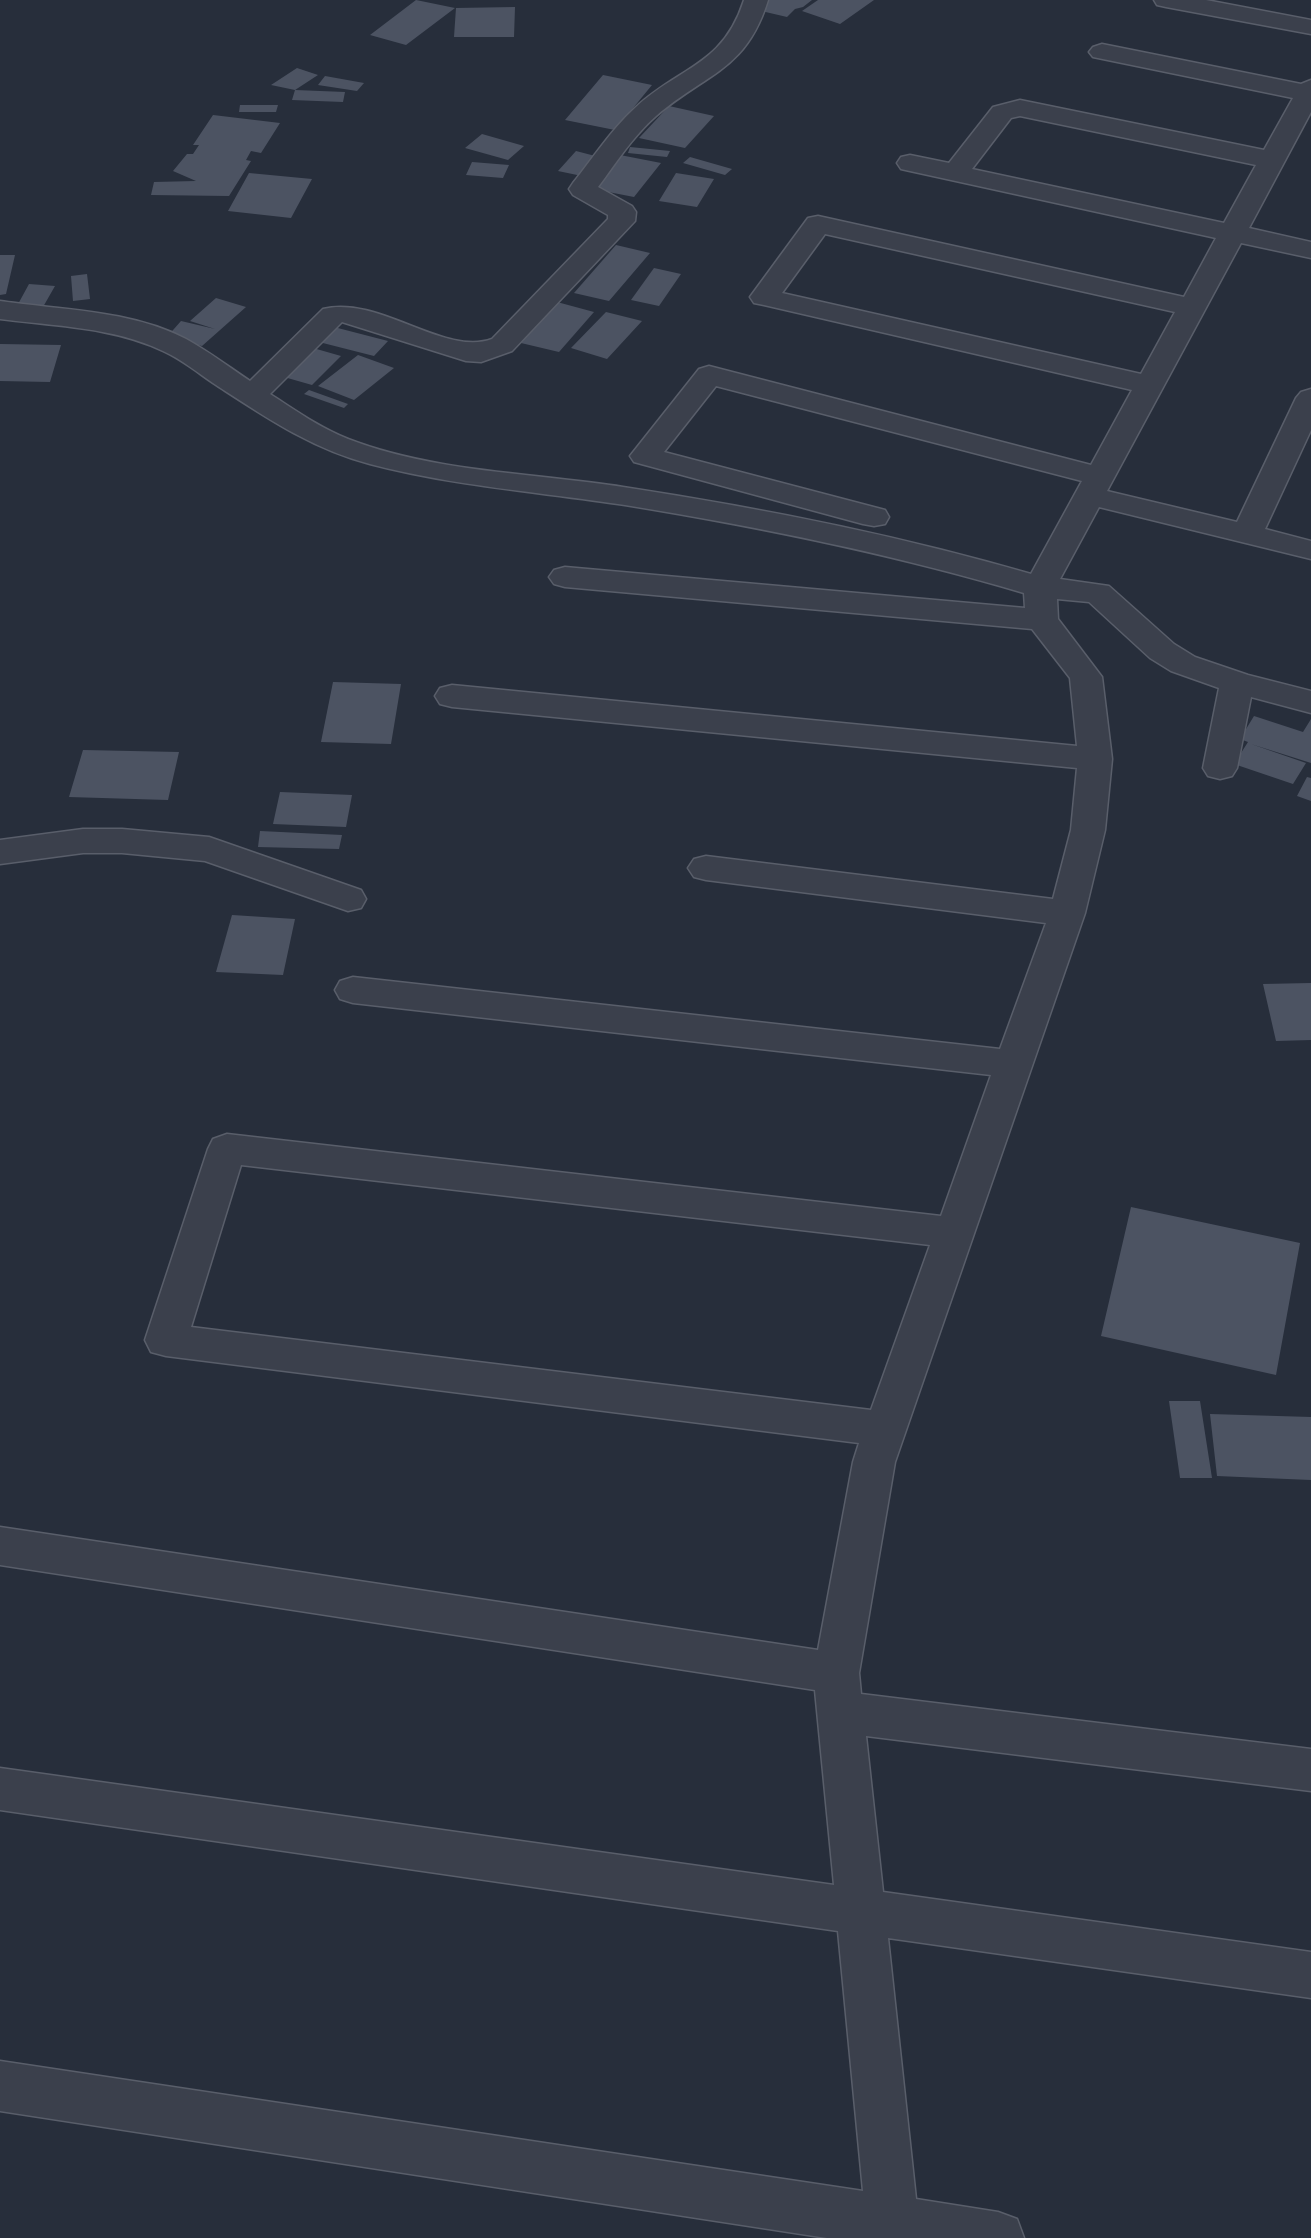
<!DOCTYPE html>
<html>
<head>
<meta charset="utf-8">
<style>
	body { margin:0 }
	canvas { display:block; background:#272e3b }
</style>
</head>
<body>
<canvas width="1311" height="2238"></canvas>
<script>
const ctx = document.querySelector('canvas').getContext('2d');
ctx.lineJoin = 'round';
function paint(path, color) { ctx.fillStyle = color; ctx.fill(path, 'evenodd'); }
function stroke(path, color, width, dash) { ctx.strokeStyle = color; ctx.lineWidth = width; ctx.lineCap = dash ? 'butt' : 'round'; ctx.setLineDash(dash || []); ctx.stroke(path); }
paint(new Path2D(`
	M416,0L455,8L406,45L370,35Z
	M766,0H812L803,7L795,9L787,17L757,10Z
	M818,0H874L840,24L802,11Z
	M515,7L514,37H454L456,8Z
	M297,68L318,75L295,90L345,92L343,102L292,100L295,90L271,85Z
	M603,75L652,85L615,130L565,120Z
	M325,76L364,83L357,91L318,85Z
	M240,105H278L276,112H239Z
	M669,106L714,116L685,148L639,138Z
	M213,115L280,123L261,153L251,151L246,160L251,161L229,196L151,195L154,182L196,181L173,171L187,154H193L199,145H193Z
	M482,134L524,146L508,160L465,148Z
	M630,147L670,151L667,157L628,153Z
	M576,151L599,157L582,176L558,171Z
	M620,155L661,163L634,197L593,189Z
	M690,157L732,169L725,175L683,163Z
	M472,162L509,165L503,178L466,175Z
	M249,173L312,179L291,218L228,211Z
	M676,173L714,179L697,207L659,201Z
	M616,245L650,253L609,301L574,293Z
	M0,255H15L6,294L0,295Z
	M654,268L681,274L659,306L631,300Z
	M87,274L90,299L73,301L71,276Z
	M29,284L55,286L43,307L17,306Z
	M216,298L246,307L202,346L166,338L181,321L215,329L190,321Z
	M557,302L594,312L559,352L521,343Z
	M606,312L642,321L607,359L571,348Z
	M330,326L388,341L374,356L315,341Z
	M0,344L61,345L50,382L0,381Z
	M313,348L341,356L312,385L284,377Z
	M358,355L394,368L354,400L318,386Z
	M309,390L348,404L344,408L304,394Z
	M333,682L401,684L391,744L321,742Z
	M1254,716L1303,732L1311,719V763L1251,744L1306,763L1293,784L1234,764L1248,742L1240,739Z
	M83,750L179,752L168,800L69,797Z
	M1307,777L1311,778V801L1297,796Z
	M280,792L352,795L346,827L273,824Z
	M260,831L342,835L339,849L258,847Z
	M232,915L295,919L283,975L216,972Z
	M1311,983V1040L1276,1041L1263,984Z
	M1131,1207L1300,1243L1276,1375L1101,1336Z
	M1169,1401H1200L1212,1478H1180Z
	M1210,1414L1311,1417V1480L1217,1476Z`), '#4c5362');
const minor = new Path2D(`
	M744,0H768C746,71 706,73 656,116C633,136 616,163 598,187L632,206L636,212L635,221L512,351L481,362L466,361L342,322L270,394C295,410 320,428 348,439C433,472 533,473 623,487C761,508 897,535 1031,574L1082,481L716,386L664,452L885,510L889,517L885,524L874,526L863,524L634,462L630,456L699,369L709,366L1091,465L1132,390L764,305L754,303L750,297L808,218L818,216L1184,297L1216,238L910,171L901,169L897,163L901,157L910,155L949,163L993,107L1020,100L1264,150L1293,98L1093,57L1089,52L1093,47L1102,44L1301,84L1311,80V112L1249,228L1311,242V258L1241,243L1107,491L1237,522L1296,398L1301,392L1311,389V430L1265,529L1311,541V559L1099,507L1060,579L1109,586L1174,644L1195,657L1248,675L1311,691V713L1251,697L1237,768L1232,776L1220,779L1208,776L1203,768L1219,688L1171,671L1150,658L1089,602L1057,599L1058,619L1102,677L1112,759L1105,830L1085,913L895,1462L859,1673L861,1694L1311,1749V1791L866,1736L883,1892L1311,1952V1998L888,1938L916,2199L998,2212L1017,2219L1024,2238H827L0,2111V2061L863,2191L838,1931L0,1810V1768L834,1885L815,1690L0,1565V1527L818,1650L853,1462L859,1443L166,1356L151,1352L145,1340L208,1149L213,1139L227,1134L941,1216L991,1075L353,1003L340,999L335,990L340,981L353,977L1000,1049L1046,923L706,880L694,877L688,868L694,859L706,856L1053,899L1071,830L1077,768L452,707L440,704L435,696L440,688L452,685L1077,746L1070,678L1032,629L565,587L554,584L549,577L554,570L565,567L1025,608L1024,593C893,554 760,527 625,505C540,492 453,486 370,464C310,448 264,416 213,383C197,372 181,359 163,351C114,327 53,326 0,319V301C60,310 131,310 186,339C208,351 229,367 250,381L323,309C379,295 445,357 492,339L608,219V215L573,195L569,189L573,183C593,158 611,130 635,108C680,66 723,66 744,0ZM1020,116L1256,165L1224,223L972,169L1011,118ZM825,234L1175,312L1141,374L782,293ZM241,1165L930,1245L871,1410L191,1327Z
	M1154,0H1206L1311,20V34L1166,7L1157,5Z
	M83,829H122L209,837L361,890L366,899L361,908L348,911L205,861L122,853H83L0,864V840Z`);
stroke(minor, '#595e6a', 3);
paint(minor, '#3b404c');
</script>
</body>
</html>
